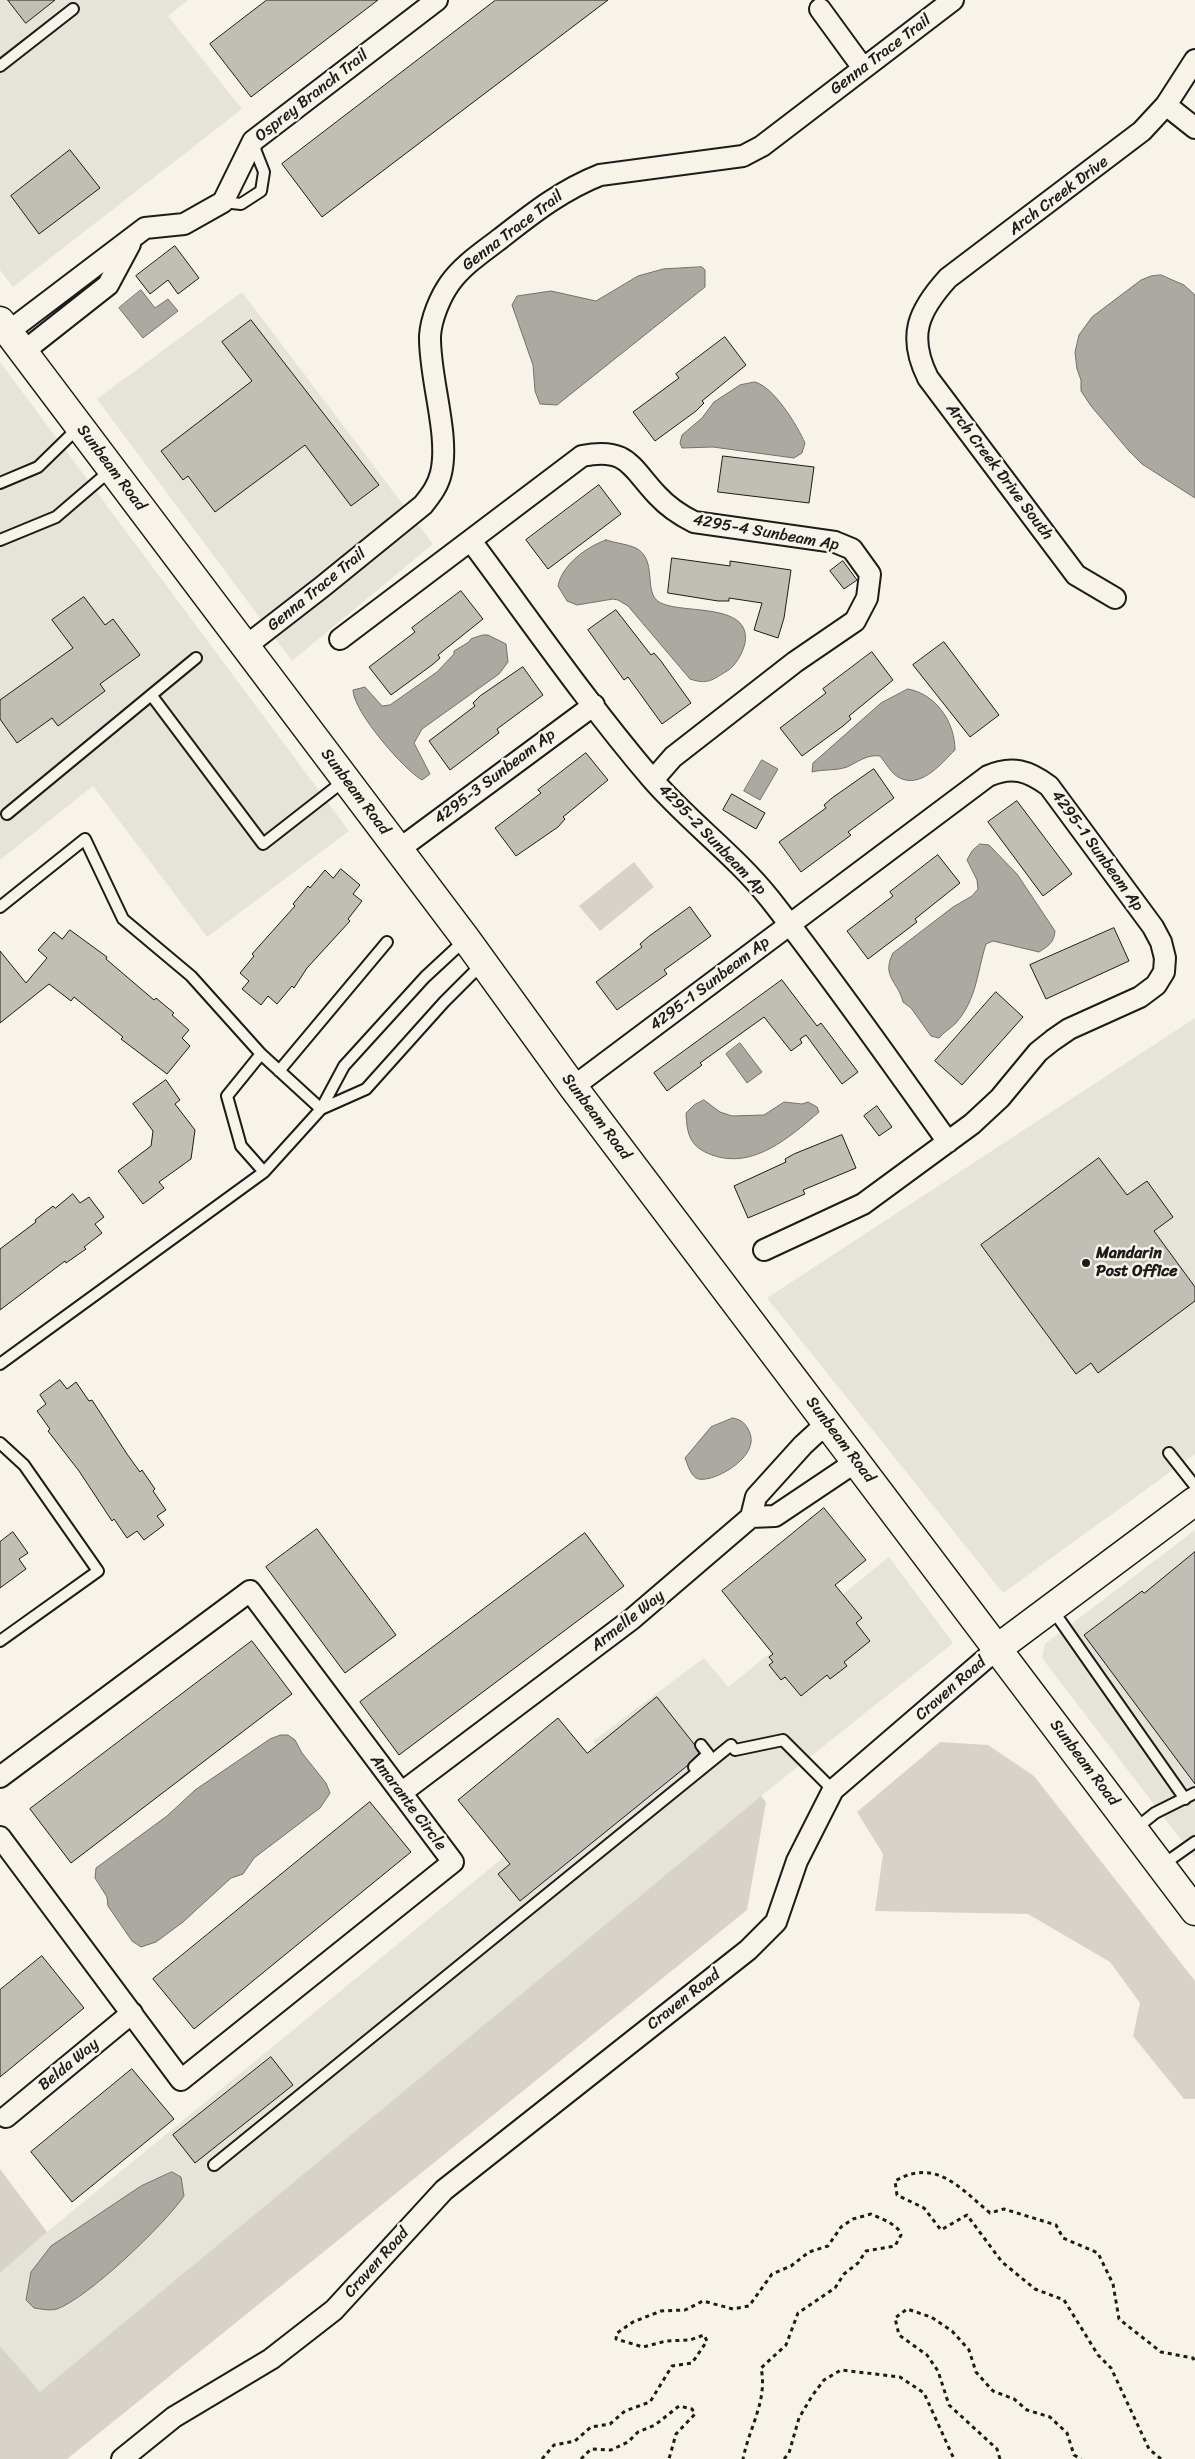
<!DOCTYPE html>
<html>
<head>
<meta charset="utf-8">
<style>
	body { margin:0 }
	canvas { display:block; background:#f7f3e8 }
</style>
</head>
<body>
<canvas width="1195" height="2459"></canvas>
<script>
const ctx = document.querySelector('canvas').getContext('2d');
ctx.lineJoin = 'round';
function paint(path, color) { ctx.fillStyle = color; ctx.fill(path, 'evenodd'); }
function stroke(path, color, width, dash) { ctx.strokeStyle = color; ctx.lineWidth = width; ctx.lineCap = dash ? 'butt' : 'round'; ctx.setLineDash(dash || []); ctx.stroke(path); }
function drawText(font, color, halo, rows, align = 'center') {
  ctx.font = font + ' Sriracha,sans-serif'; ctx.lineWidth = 5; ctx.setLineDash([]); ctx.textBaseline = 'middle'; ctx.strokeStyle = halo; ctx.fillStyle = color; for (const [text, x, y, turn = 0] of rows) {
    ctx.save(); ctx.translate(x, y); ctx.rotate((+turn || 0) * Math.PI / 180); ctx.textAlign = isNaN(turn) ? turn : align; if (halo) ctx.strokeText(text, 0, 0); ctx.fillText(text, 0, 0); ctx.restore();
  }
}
paint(new Path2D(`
	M0,0H188L168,16L242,109L13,287L0,270Z
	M242,292L433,544L292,661L97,399Z
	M0,362L349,831L207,937L93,786L0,860Z
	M1195,1018V1454L1003,1593L767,1298Z
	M1195,1530V1858L1042,1658L1045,1644Z
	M889,1557L953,1643L761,1796L40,2393L0,2346V2273L47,2232L611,1769L593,1741L704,1658L728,1687Z`), '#e6e3d9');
paint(new Path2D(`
	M634,862L654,887L600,931L579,906Z
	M940,1742L988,1745L1034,1776L1195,1981V2099H1184L1133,2036L1140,2003L1110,1962L1028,1914L875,1911L883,1854L857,1812Z
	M761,1796L766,1802L747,1910L67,2459H0V2346L40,2392Z
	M0,2169L47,2232L0,2273Z`), '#d7d3cb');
const water = new Path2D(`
	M702,267L705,270V287L557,405L540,404L535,391L533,365L512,305L517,296L551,291L596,301L638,276L663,269Z
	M1161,275L1184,285L1195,295V498L1142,464L1129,451L1091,406L1081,391V380L1077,369L1075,352L1079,335L1092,317L1141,280L1151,276Z
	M141,290L155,308L168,299L178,311L143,338L119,308Z
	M755,382C774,387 797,425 805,443L802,453L794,458L713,447L682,448L680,443L682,435L702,418L714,402L740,385Z
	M606,540C615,543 627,544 636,548C658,560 643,592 659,602C680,615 752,601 745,643C743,652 736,666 727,671C712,680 708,685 690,679L628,606L618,600L613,599L577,605L567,601L558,586C562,565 586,547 606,540Z
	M483,635H488L506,644L508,662L499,674L422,729L414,743L430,774L422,780C403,769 353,711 353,690L365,687L382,706L390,705L437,672L454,654V651L469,642L471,639Z
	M908,689C936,694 955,722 955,750C941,764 920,790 898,777C891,773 885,762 880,756C867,754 858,762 847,767C836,771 823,769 812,772L813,763L881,703Z
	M762,760L778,769L760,800L744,791Z
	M980,844L989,845L1017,874L1055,931C1054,943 1048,946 1039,952L993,941L986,944C977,972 977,999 956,1023C951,1028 944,1032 939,1038L931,1036L911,1008L903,1002C898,981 881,977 893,953L953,907L972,896L978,889L977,880L967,860L972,851Z
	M740,1043L762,1072L747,1083L726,1054Z
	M704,1100L720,1112L732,1116L764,1115L784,1102L802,1104L808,1102L817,1107L819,1112C790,1137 753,1170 712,1155C690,1147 687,1135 686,1113L694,1105Z
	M733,1418C741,1420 744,1422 748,1429C765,1457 708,1486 696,1478C690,1474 688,1465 685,1458L711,1427Z
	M281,1735H288L295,1740L302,1753L326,1783L330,1793L320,1808L254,1858L243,1874L231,1878L183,1922L156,1942L141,1947L132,1941L108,1906L107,1897L95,1878L96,1868L167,1816L195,1790L270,1739Z
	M172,2172L181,2177L184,2196C164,2225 89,2297 57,2309C51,2311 41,2309 34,2308L26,2300L31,2272L51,2246L141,2186Z`);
paint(water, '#aca9a2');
stroke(water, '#72716c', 1);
const building = new Path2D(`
	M8,0H55L26,23Z
	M267,0H378L251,97L210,44Z
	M496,0H608L322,217L282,164Z
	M70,150L100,188L39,234L11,196Z
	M175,246L199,278L178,294L168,280L150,294L136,276Z
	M251,320L379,485L351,506L305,445L215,512L188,476L183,480L161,451L252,381L222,342Z
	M725,337L746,365L702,401L704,403L696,411L655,441L633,412L679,378L676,374Z
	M723,456L814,467L809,503L718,492Z
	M599,485L621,514L548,569L526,540Z
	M672,558L730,566V561L791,570L784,618L778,638L754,630L762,603L729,598V601H718L668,593Z
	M843,561L857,580L844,589L830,571Z
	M461,591L483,619L438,655L440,658L432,665L391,695L369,667L415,632L412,628Z
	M84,597L105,625L113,619L140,655L100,684L105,691L58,726L52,718L17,743L0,719V700L73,648L52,620Z
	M616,610L651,655L654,653L661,661L691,703L662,724L628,677L624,680L588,630Z
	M944,642L999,715L970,737L913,665Z
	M872,652L893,680L849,716L851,719L843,726L802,756L780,728L826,693L823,689Z
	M523,667L543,695L497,729L499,733L450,770L429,741L475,706L473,703L480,696Z
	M586,753L608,780L563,817L565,819L558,827L516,856L495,828L541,793L538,790Z
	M874,769L894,798L848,832L851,835L801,872L779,842L826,808L824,805L832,798Z
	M732,794L765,813L756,829L723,810Z
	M1017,801L1072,874L1043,896L988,822Z
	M938,855L960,883L915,919L917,922L868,959L847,931L893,896L890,892Z
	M341,869L360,885L353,894L362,901L348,919L350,921L307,968L294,988L292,986L277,1004L268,996L261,1005L242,989L249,981L240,973L254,956L252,954L295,906L293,904L308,886L310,888L325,870L333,878Z
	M690,907L711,936L664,970L667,974L617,1010L596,982L642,947L640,944L648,937Z
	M1114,928L1129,961L1046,999L1030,965Z
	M70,930L107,957L106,959L154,1000L156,998L174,1013L172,1015L189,1030L182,1038L190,1046L167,1074L121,1039L123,1037L74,997L71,1001L49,984L0,1023V951L26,983L47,958L38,950L54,932L62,939Z
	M782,980L817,1026L821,1023L858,1072L842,1084L806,1035L800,1039L802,1043L791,1051L764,1017L700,1063L702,1065L667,1091L654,1073Z
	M996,992L1023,1017L962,1085L935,1061Z
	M166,1080L180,1100L175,1104L195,1130L191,1159L159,1182L164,1188L143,1204L118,1171L151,1146L153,1131L133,1104Z
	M877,1106L892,1127L879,1136L864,1116Z
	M842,1135L856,1168L803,1190L805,1194L748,1218L734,1186L786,1162L785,1159L794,1154Z
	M1099,1158L1127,1195L1147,1181L1173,1217L1154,1231L1195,1287V1301L1098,1373L1091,1363L1076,1374L981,1245Z
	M73,1194L80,1203L89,1197L104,1217L95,1224L102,1233L84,1247L86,1249L66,1263L65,1261L0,1310V1249L36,1222L35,1220L53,1206L55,1208Z
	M60,1380L67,1389L76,1382L89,1401L92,1400L127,1454L140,1472L142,1470L155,1489L153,1491L166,1510L157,1516L164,1525L144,1540L137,1531L127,1538L114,1519L112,1521L79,1471L48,1431L50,1429L37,1411L46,1404L40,1395Z
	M824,1508L866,1560L835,1585L862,1618L856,1623L870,1641L844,1662L847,1666L830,1679L827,1675L801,1696L785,1677L781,1680L769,1665L773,1662L769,1657L773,1654L722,1591Z
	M317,1529L396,1635L345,1673L266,1567Z
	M13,1532L28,1553L19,1559L26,1569L0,1588V1542Z
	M585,1533L624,1586L399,1755L360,1702Z
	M1195,1552V1784L1084,1635L1142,1591L1144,1593Z
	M252,1641L292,1694L71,1863L30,1809Z
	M657,1697L694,1744L699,1753L687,1766L520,1901L498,1874L510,1864L458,1800L558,1718L587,1753Z
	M370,1802L411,1852L194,2029L153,1979Z
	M42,1956L84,2008L0,2077V1990Z
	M271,2057L293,2085L195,2163L173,2135Z
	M132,2069L174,2119L72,2202L31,2152Z`);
paint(building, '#c0beb5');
stroke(building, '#1c1c1c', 1);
const lane = new Path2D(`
	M0,66L73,9
	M223,202L241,204L261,191L264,172L253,144
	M0,483L38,467L79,427
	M0,540L56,517L112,469
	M152,696L263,844L345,780
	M7,814L196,658
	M0,907L85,839L123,919L191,976L261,1054L321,1109
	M261,1054L227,1096L241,1146L264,1172
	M279,1071L387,942
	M321,1109L366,1089L444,1002L483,963
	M0,1364L264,1172L321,1109L344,1066L425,977L466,939
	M0,1443L24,1465L98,1571L0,1641
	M1169,1453L1195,1486
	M1052,1609L1185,1799
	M694,1767L708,1754L701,1745
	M1135,1829L1155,1813L1195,1793
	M1161,1866L1195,1842
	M214,2165L731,1745L735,1750L783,1740L833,1790`);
const street = new Path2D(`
	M820,9L863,68
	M1166,105L1195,128
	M8,332L145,228L184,224L223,202L253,141L437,0
	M23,352L108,285L130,244
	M471,541C530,620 587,703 651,778C688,821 735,855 770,899C832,978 890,1061 948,1142
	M1115,598L1076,575L928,378C907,336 918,311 948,278L1142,131L1166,105L1195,60
	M340,639L582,456C627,447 630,466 657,495C668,507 680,515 694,522L835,542L852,549L870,574L867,598L855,621L795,662L673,757L653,780
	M246,646L322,587L423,505C431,495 438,486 441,473C450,435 429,377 430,336C431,319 440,297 450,283C464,264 483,252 501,238C533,213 562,190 600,175L743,156L762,146L953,0
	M398,850L594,705
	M573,1087L988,776C1012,765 1029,771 1049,786L1153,927L1161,942L1165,958L1164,972L1156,985L1140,997L1069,1029L1053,1040L1038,1052L1000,1098L972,1124L863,1204L764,1250
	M751,1517L775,1516L857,1461
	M0,1777L250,1591L453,1862L181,2080L0,1837
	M401,1793L632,1619L751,1517L756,1497L803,1445L827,1423
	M6,2117L132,2013
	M122,2459L174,2417L271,2359L334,2310L444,2190L748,1950L776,1922L797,1861L833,1790L998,1648`);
const secondary = new Path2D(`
	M0,321L466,939L573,1087L1195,1911
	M998,1648L1195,1501`);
stroke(lane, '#1c1c1c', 14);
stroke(street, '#1c1c1c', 24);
stroke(secondary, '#1c1c1c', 31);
stroke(new Path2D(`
	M542,2459L554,2445L575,2441L591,2427L610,2424L625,2411L650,2402L672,2366L692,2363L707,2341L704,2335L690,2340L666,2341L643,2347L616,2339L617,2333L633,2322L661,2311L685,2310L703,2301L733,2309L749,2306L772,2274L791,2266L809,2252L828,2246L841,2227L853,2219L871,2214L889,2222L898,2229L901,2235L895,2246L866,2251L858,2263L844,2274L835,2288L798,2313L786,2345L761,2368C768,2400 749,2428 743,2459
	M581,2459L591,2449L611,2450L628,2442L638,2432L655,2425L679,2406L692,2409L695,2414L676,2434L669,2459
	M784,2459L789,2453L799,2418L812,2396L824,2380L841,2370L900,2377L924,2393L954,2459
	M1000,2459L997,2449L949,2405L938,2371L927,2355L899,2335L895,2318L907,2309L931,2317L952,2331L969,2350L976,2372L993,2391L1014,2399L1027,2410L1050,2417L1067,2433L1074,2455L1081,2459
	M1161,2459L1149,2449L1111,2368L1098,2355L1064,2300L1035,2289L1002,2262L967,2215L941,2230L924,2208L897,2195L895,2181C936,2157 961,2189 990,2213L1004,2209L1056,2225L1063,2238L1098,2253L1113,2284L1119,2319L1161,2352L1193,2358L1195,2362`), '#1c1c1c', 3, [4, 4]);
stroke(lane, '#f7f3e8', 10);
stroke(street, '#f7f3e8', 20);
stroke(secondary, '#f7f3e8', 28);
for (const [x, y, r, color] of [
	[1086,1263,5,"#1c1c1c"]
]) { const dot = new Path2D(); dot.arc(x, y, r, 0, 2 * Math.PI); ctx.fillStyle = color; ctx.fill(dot); stroke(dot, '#f7f3e8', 2); }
drawText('16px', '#1c1c1c', '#f7f3e8', [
	["Genna Trace Trail",881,55,-37],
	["Osprey Branch Trail",312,96,-38],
	["Arch Creek Drive",1059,196,-37],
	["Genna Trace Trail",513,231,-37],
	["Sunbeam Road",111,468,53],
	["Arch Creek Drive South",999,472,53],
	["4295-4 Sunbeam Ap",766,533,10],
	["Genna Trace Trail",317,590,-39],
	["4295-3 Sunbeam Ap",495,777,-37],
	["Sunbeam Road",355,792,53],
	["4295-2 Sunbeam Ap",712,840,46],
	["4295-1 Sunbeam Ap",1097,851,54],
	["4295-1 Sunbeam Ap",710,984,-37],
	["Sunbeam Road",596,1117,53],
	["Sunbeam Road",840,1440,53],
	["Armelle Way",628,1621,-38],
	["Craven Road",951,1689,-41],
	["Sunbeam Road",1084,1763,53],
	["Amarante Circle",408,1803,53],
	["Craven Road",684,2000,-38],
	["Belda Way",69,2065,-39],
	["Craven Road",377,2263,-48]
]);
drawText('bold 16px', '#1c1c1c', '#f7f3e8', [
	["Mandarin",1096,1254],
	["Post Office",1096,1272]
], 'left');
</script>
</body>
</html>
